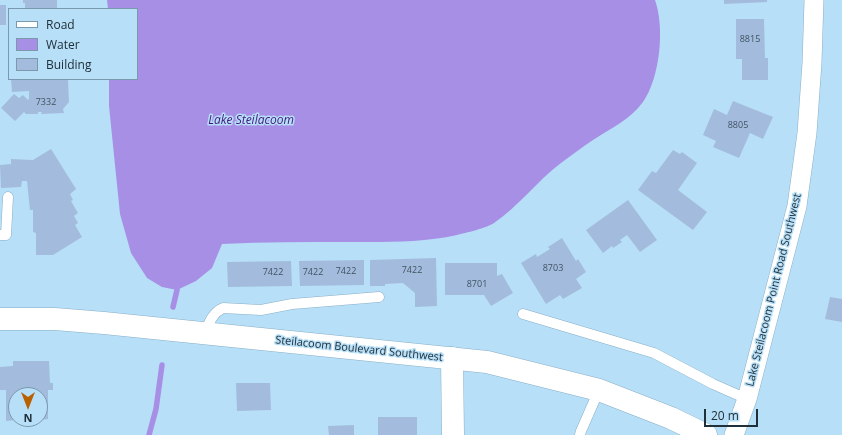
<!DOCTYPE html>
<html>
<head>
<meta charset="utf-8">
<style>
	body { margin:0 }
	#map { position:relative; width:842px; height:435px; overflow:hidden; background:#b7dff8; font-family:"Open Sans",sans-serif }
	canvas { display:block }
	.legend { position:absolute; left:8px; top:8px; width:130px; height:72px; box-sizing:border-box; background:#b7dff8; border:1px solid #7b99ac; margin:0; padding:5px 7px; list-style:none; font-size:12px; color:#203039 }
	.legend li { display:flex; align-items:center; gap:8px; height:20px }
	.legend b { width:20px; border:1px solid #7b99ac }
	.north { position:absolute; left:8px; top:387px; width:40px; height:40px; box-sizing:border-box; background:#b7dff8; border:1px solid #7b99ac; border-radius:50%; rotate:180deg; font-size:11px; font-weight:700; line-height:16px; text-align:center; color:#203039 }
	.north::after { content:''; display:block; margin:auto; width:14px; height:18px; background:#ba6000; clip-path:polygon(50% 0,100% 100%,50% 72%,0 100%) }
	.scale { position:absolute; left:704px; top:409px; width:54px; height:18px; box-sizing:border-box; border:2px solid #203039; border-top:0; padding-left:5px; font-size:12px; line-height:14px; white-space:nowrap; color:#203039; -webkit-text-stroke:3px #b7dff8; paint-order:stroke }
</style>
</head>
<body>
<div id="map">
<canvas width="842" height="435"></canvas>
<ul class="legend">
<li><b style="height:5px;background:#fff"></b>Road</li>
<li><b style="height:11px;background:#a78fe6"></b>Water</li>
<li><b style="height:11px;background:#a3bcdd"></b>Building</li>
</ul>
<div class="north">N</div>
<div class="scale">20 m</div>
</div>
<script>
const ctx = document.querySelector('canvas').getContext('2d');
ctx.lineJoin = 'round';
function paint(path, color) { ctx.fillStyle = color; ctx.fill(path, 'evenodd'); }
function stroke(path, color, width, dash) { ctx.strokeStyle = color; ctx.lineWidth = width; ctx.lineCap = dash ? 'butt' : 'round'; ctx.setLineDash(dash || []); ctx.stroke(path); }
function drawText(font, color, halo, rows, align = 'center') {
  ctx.font = font + ' "Open Sans",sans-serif'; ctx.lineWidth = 3; ctx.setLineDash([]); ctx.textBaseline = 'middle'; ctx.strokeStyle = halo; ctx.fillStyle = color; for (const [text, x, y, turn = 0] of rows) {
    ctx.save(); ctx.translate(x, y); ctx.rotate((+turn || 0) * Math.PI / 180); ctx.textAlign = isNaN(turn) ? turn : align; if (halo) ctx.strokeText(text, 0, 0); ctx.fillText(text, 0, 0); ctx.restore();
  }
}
paint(new Path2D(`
	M107,0H655C665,28 660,78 643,102C630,120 611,128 593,140C582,147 572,155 561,163C537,181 519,206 494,223C487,228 465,233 457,235C421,243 384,242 348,242C306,242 264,242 222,244L212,268L196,281L177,290L162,287L147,278L131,253L120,214L109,106V79H137V9H108Z`), '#a78fe6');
stroke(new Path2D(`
	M173,307L177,290
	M149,435L156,409L162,365`), '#a78fe6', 5.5);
paint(new Path2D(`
	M23,0H57V9H25V3H23Z
	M724,0H767V2L724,4Z
	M0,5H6V25H0Z
	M736,19H764L765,58H768V80H742V59H736Z
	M11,79H68L69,102L63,109L64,113L41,114L42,112H38V114H26L24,112L15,121L1,108L14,94L19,98L23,95L28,100L29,99V91L12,92Z
	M733,101L773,117L763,139L750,133L739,158L713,147L716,141L703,135L714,109L727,115Z
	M51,149L76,189L70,194L73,200L71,201L78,213L74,216L78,223L75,225L82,237L53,255H36V233L33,232V210H30L27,181H22L21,187L1,188L0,165L11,164V159L33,160Z
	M673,150L680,154L682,152L697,163L678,190L707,212L693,230L638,190L652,171L656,173Z
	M628,200L657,240L640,252L627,235L620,240L622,242L613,248L612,246L603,253L586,230Z
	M562,238L576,261L578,259L586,272L576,279L582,288L563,299L560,295L546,304L521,263L536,254L537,257L550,249L548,247Z
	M436,258L437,306L415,307V293L403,283L385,284V286H370V260Z
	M364,260V285L300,286L299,261Z
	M291,261L292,286L228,287L227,262Z
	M445,263H497V276L502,274L513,293L491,306L484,295H445Z
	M830,297L842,299V322L825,319Z
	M13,361H49L50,383H53V390H48V419L40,420V395H16V420L6,421V390H0V367L13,366Z
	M236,383H270L271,410L237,411Z
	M378,417H417V435H378Z
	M354,425V435H329L328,426Z`), '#a3bcdd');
const service = new Path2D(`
	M0,235H6L8,197
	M523,314L654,353L713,384L747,399
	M205,333C209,323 212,313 223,308L261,310L292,304L379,297
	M580,435L581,431L599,390`);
const minor = new Path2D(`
	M734,435L747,399L797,206L807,133L812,63L814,0`);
const tertiary = new Path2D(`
	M452,358L453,435`);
const primary = new Path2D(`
	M0,319H55L104,323L487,362L599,390L671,418L706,435`);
stroke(service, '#88afc7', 11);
stroke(minor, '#88afc7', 20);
stroke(tertiary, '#88afc7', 23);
stroke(primary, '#88afc7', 23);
stroke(service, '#fff', 10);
stroke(minor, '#fff', 19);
stroke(tertiary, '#fff', 22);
stroke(primary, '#fff', 22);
drawText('9px', '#415362', null, [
	["8815",750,39],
	["7332",46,102],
	["8805",738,125],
	["8703",553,268],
	["7422",412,270],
	["7422",346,271],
	["7422",273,272],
	["7422",313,272],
	["8701",477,284]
]);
drawText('11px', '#203039', '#b7dff8', [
	["Lake Steilacoom Point Road Southwest",774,290,-76],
	["Steilacoom Boulevard Southwest",359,349,6]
]);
drawText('italic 12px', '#42177d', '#b7dff8', [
	["Lake Steilacoom",251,121]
]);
</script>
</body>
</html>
